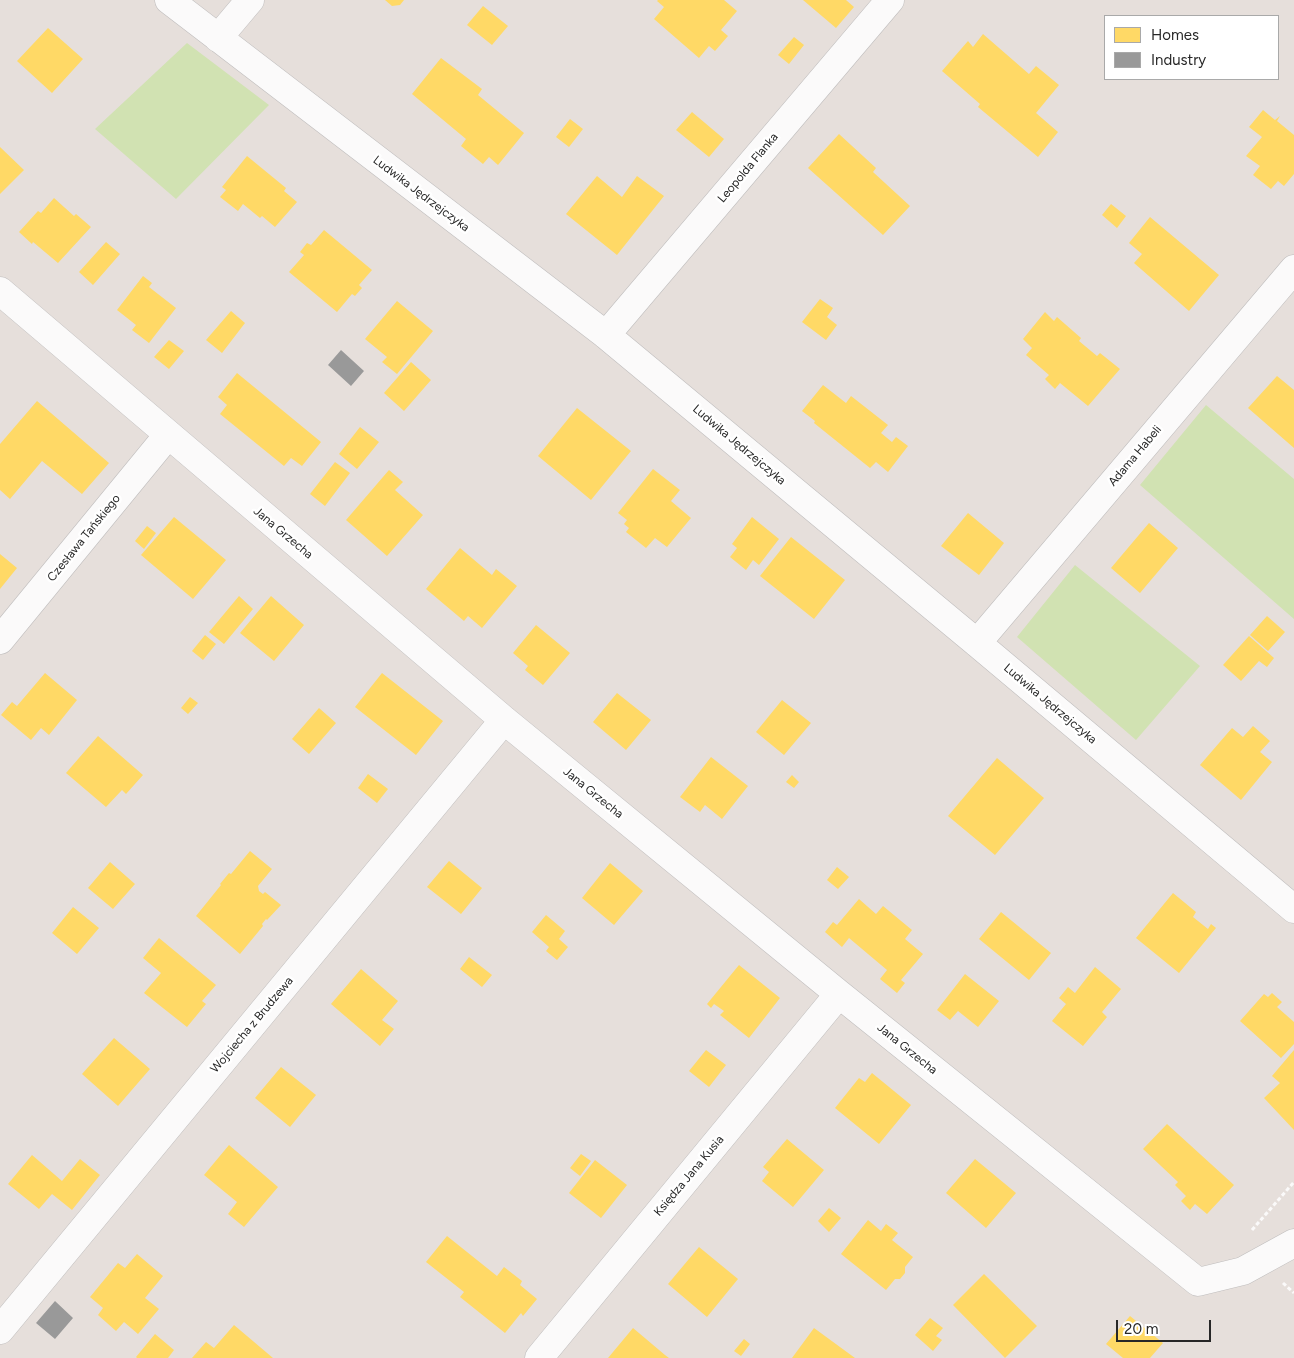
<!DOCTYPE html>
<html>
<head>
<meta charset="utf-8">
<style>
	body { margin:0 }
	#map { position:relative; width:1294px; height:1358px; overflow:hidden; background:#e6dfdb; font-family:Figtree,sans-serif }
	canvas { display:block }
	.legend { position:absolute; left:1104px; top:15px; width:175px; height:65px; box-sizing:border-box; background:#fff; border:1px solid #a9a9a9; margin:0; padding:6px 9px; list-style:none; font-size:15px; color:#272727 }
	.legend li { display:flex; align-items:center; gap:10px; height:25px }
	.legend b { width:25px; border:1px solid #a9a9a9 }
	.scale { position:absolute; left:1116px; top:1320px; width:95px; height:22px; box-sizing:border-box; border:2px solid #272727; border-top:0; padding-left:6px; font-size:15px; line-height:18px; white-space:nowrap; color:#272727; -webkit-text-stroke:4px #fff; paint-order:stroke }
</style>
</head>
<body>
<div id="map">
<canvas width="1294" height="1358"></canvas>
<ul class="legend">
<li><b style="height:14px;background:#ffd966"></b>Homes</li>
<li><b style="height:14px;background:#999"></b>Industry</li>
</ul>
<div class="scale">20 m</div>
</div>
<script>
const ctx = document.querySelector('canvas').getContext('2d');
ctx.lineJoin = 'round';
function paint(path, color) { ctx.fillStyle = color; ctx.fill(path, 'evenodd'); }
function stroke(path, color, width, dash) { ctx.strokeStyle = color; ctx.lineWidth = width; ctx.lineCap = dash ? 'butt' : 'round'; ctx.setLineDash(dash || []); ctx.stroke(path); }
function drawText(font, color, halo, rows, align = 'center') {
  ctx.font = font + ' Figtree,sans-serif'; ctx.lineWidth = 5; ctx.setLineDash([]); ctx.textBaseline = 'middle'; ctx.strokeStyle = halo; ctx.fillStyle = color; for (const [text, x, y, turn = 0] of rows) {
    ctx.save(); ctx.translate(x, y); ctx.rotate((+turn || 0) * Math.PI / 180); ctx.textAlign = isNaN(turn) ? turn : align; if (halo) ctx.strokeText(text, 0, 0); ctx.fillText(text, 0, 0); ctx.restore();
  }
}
paint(new Path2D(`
	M187,43L269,105L176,199L95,129Z
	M1206,405L1294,479V619L1140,485Z
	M1075,565L1200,666L1136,740L1017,637Z`), '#d1e2b2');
paint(new Path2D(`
	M385,0H404L400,5L392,6Z
	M658,0H724L737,11L721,30L728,36L715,51L709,46L699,58L654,19L664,7L657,1Z
	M803,0H846L854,7L836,28Z
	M483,6L508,26L492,45L467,25Z
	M48,28L83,59L52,93L17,61Z
	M983,34L1029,74L1036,66L1059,85L1036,113L1058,132L1038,157L978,107L980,104L942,71L968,41L973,47Z
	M794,37L804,45L789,64L778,55Z
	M441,58L482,89L478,95L524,133L498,165L489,157L483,164L461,146L466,139L412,94Z
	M1263,110L1275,120L1280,116L1277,121L1294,135V174L1284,186L1278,181L1271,189L1253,175L1260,166L1246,156L1262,137L1249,127Z
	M692,112L724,139L709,157L676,130Z
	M570,119L583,129L569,147L556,137Z
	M839,134L876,168L873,172L910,206L883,235L808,168Z
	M0,147L24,170L0,194Z
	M247,156L286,188L284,191L297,202L275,227L262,216L260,218L243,204L238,211L220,197L226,190L222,187Z
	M597,176L622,197L637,176L664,196L617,255L566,214Z
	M54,198L74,216L76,214L91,227L58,263L33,242L32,244L19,232L38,211L41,213Z
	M1111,204L1126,216L1117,228L1102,215Z
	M1150,217L1219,275L1189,311L1134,263L1142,254L1129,243Z
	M324,230L372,270L359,285L362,288L355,296L352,294L337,312L289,272L304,255L300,252L307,243L311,245Z
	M106,242L120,254L93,285L79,272Z
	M143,276L152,283L149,287L176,308L149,343L132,330L136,325L117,310Z
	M820,299L833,308L827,317L837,325L826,340L802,322Z
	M397,301L433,331L397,374L382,362L387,357L365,339Z
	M231,311L245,323L222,353L206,340Z
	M1045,312L1054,321L1057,317L1081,338L1079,341L1097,356L1100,353L1120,369L1088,406L1060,383L1055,389L1045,379L1049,375L1026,355L1032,348L1023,339Z
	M169,340L184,351L169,369L154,357Z
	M411,362L431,380L404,411L384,393Z
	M237,373L321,442L302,466L291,458L284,466L220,414L227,405L218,397Z
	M1277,376L1294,390V448L1248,408Z
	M823,385L846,403L851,396L888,425L881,433L892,442L896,437L908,446L888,472L876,462L870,468L814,423L815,421L802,411Z
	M37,401L109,463L82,494L42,461L10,499L0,490V444Z
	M577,408L631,451L591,500L538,456Z
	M360,427L379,442L357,469L339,454Z
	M335,462L350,473L325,506L310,494Z
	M653,469L680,490L671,501L691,518L667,547L655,538L646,548L626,532L629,528L624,524L627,520L618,513Z
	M389,470L403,482L395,490L423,515L387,556L346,520Z
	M968,513L1004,543L979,575L941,546Z
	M174,517L226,560L193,599L141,555Z
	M752,517L779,539L759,565L753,560L746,570L730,557L737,548L732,544Z
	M1149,523L1178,548L1140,593L1111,568Z
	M147,526L156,533L144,549L135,541Z
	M791,537L845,580L814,619L760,576Z
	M460,548L492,575L496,569L517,586L482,628L468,616L464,621L426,589Z
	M0,554L17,568L0,589Z
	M239,596L253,609L224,644L209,632Z
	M271,596L304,625L274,661L240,633Z
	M1267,616L1285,632L1268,651L1250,635Z
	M536,625L570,653L543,685L525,670L528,666L513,653Z
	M205,635L216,644L203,660L192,651Z
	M1249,636L1274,658L1267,667L1259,661L1241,681L1223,665Z
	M45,673L77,700L49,735L41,728L31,740L1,715L12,702L17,706Z
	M382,673L443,721L416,755L355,707Z
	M617,693L651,720L626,750L593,722Z
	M190,697L198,703L188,714L181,708Z
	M782,700L811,723L784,755L756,732Z
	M319,708L336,723L309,754L292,739Z
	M1253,726L1270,741L1260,752L1272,762L1241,800L1200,765L1232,728L1243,737Z
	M98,736L143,775L126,794L122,790L106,807L66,773Z
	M711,757L748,786L722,819L705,805L700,812L680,797Z
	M997,758L1044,798L995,855L948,816Z
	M368,774L388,789L377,803L358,788Z
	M792,775L799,782L794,788L786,782Z
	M250,851L272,869L258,886L259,891L263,894L265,892L281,905L267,920L266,919L262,924L263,926L240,954L196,916L221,885L220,884L229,873L231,874Z
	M449,861L482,888L461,914L427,887Z
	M110,862L135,884L113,909L88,888Z
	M610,863L643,891L614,925L582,898Z
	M837,867L849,877L838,889L827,880Z
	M1173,893L1196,912L1193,917L1208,929L1211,924L1216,928L1179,973L1136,938Z
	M859,899L876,914L883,906L912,930L905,939L923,954L901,980L905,983L897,993L880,979L887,970L849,938L842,947L825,932L833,922L837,925Z
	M73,907L99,928L77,954L52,933Z
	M1001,912L1051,953L1029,980L979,939Z
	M546,915L565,931L559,939L568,947L557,960L546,951L549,947L532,932Z
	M159,938L216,985L202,1001L206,1004L187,1027L144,993L161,973L143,958Z
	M469,957L492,975L482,987L460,969Z
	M739,965L780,998L749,1038L720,1015L724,1011L714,1004L711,1008L707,1004Z
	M1095,967L1121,989L1102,1012L1107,1017L1083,1046L1052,1021L1066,1004L1059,998L1068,987L1075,993Z
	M361,969L398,1001L382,1020L394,1029L380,1046L331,1004Z
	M965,974L999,1001L978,1027L958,1011L950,1020L937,1010Z
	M1272,993L1282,1002L1277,1007L1294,1022V1044L1281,1058L1240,1021L1264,994L1268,997Z
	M114,1038L150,1069L118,1106L82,1074Z
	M706,1050L726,1065L709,1087L689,1071Z
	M1294,1050V1130L1264,1098L1280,1083L1272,1076Z
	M281,1067L316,1095L290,1127L255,1098Z
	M872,1073L911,1105L879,1144L835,1108L859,1078L865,1082Z
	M1167,1124L1234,1185L1207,1214L1195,1204L1190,1210L1181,1201L1186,1196L1175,1185L1178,1182L1143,1149Z
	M787,1139L824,1170L793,1207L762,1181L769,1172L763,1167Z
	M229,1145L278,1187L244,1227L228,1214L237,1202L204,1175Z
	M581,1154L591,1161L580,1176L570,1168Z
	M32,1155L62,1181L80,1159L100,1175L72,1210L52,1194L39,1209L8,1184Z
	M975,1159L1016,1193L986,1228L946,1193Z
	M595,1160L627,1185L601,1218L569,1193Z
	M829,1208L841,1218L829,1232L818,1221Z
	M868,1220L881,1231L886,1224L898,1233L892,1240L913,1257L905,1267V1273L900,1279H895L886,1290L841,1254Z
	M447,1236L497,1276L504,1267L522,1281L520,1285L537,1299L523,1316L521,1313L505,1333L460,1297L464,1292L426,1262Z
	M699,1247L738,1279L707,1317L668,1284Z
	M137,1254L163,1276L145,1298L159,1309L138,1334L124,1322L116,1331L98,1315L103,1308L90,1297L118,1263L125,1268Z
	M984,1274L1037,1326L1005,1358L953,1305Z
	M1130,1316L1163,1343L1150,1358H1123L1106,1344Z
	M930,1318L943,1328L936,1336L942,1340L933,1351L915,1335Z
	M234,1325L273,1358H192L206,1342L214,1348Z
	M633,1328L665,1355L669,1358H608Z
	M814,1328L855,1358H792Z
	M155,1334L174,1350L168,1358H137L136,1357Z
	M744,1339L750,1344L741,1356L734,1351Z`), '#ffd966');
paint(new Path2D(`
	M341,350L364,371L351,386L328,365Z
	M55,1301L73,1318L55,1339L36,1323Z`), '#999');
const street = new Path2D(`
	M169,0L606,335L977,643L1294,909
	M218,38L250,0
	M0,291L504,720L839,994L1198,1282L1243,1271L1294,1243
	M606,335L890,0
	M0,640L168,435
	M977,643L1294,269
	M0,1330L504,720
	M539,1358L839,994`);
stroke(street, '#bfbdbd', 29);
stroke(new Path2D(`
	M1252,1230L1294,1182
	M1283,1283L1294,1293`), '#fbfafa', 3, [4, 2.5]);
stroke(street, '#fbfafa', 28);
drawText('12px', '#272727', '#fff', [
	["Leopolda Flanka",748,168,-50],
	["Ludwika Jędrzejczyka",421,194,37],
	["Ludwika Jędrzejczyka",739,445,40],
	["Adama Habeli",1135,456,-50],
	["Jana Grzecha",283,533,40],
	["Czesława Tańskiego",84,538,-51],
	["Ludwika Jędrzejczyka",1050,704,40],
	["Jana Grzecha",593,793,39],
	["Wojciecha z Brudzewa",252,1025,-50],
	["Jana Grzecha",907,1049,39],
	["Księdza Jana Kusia",689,1176,-50]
]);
</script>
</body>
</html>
